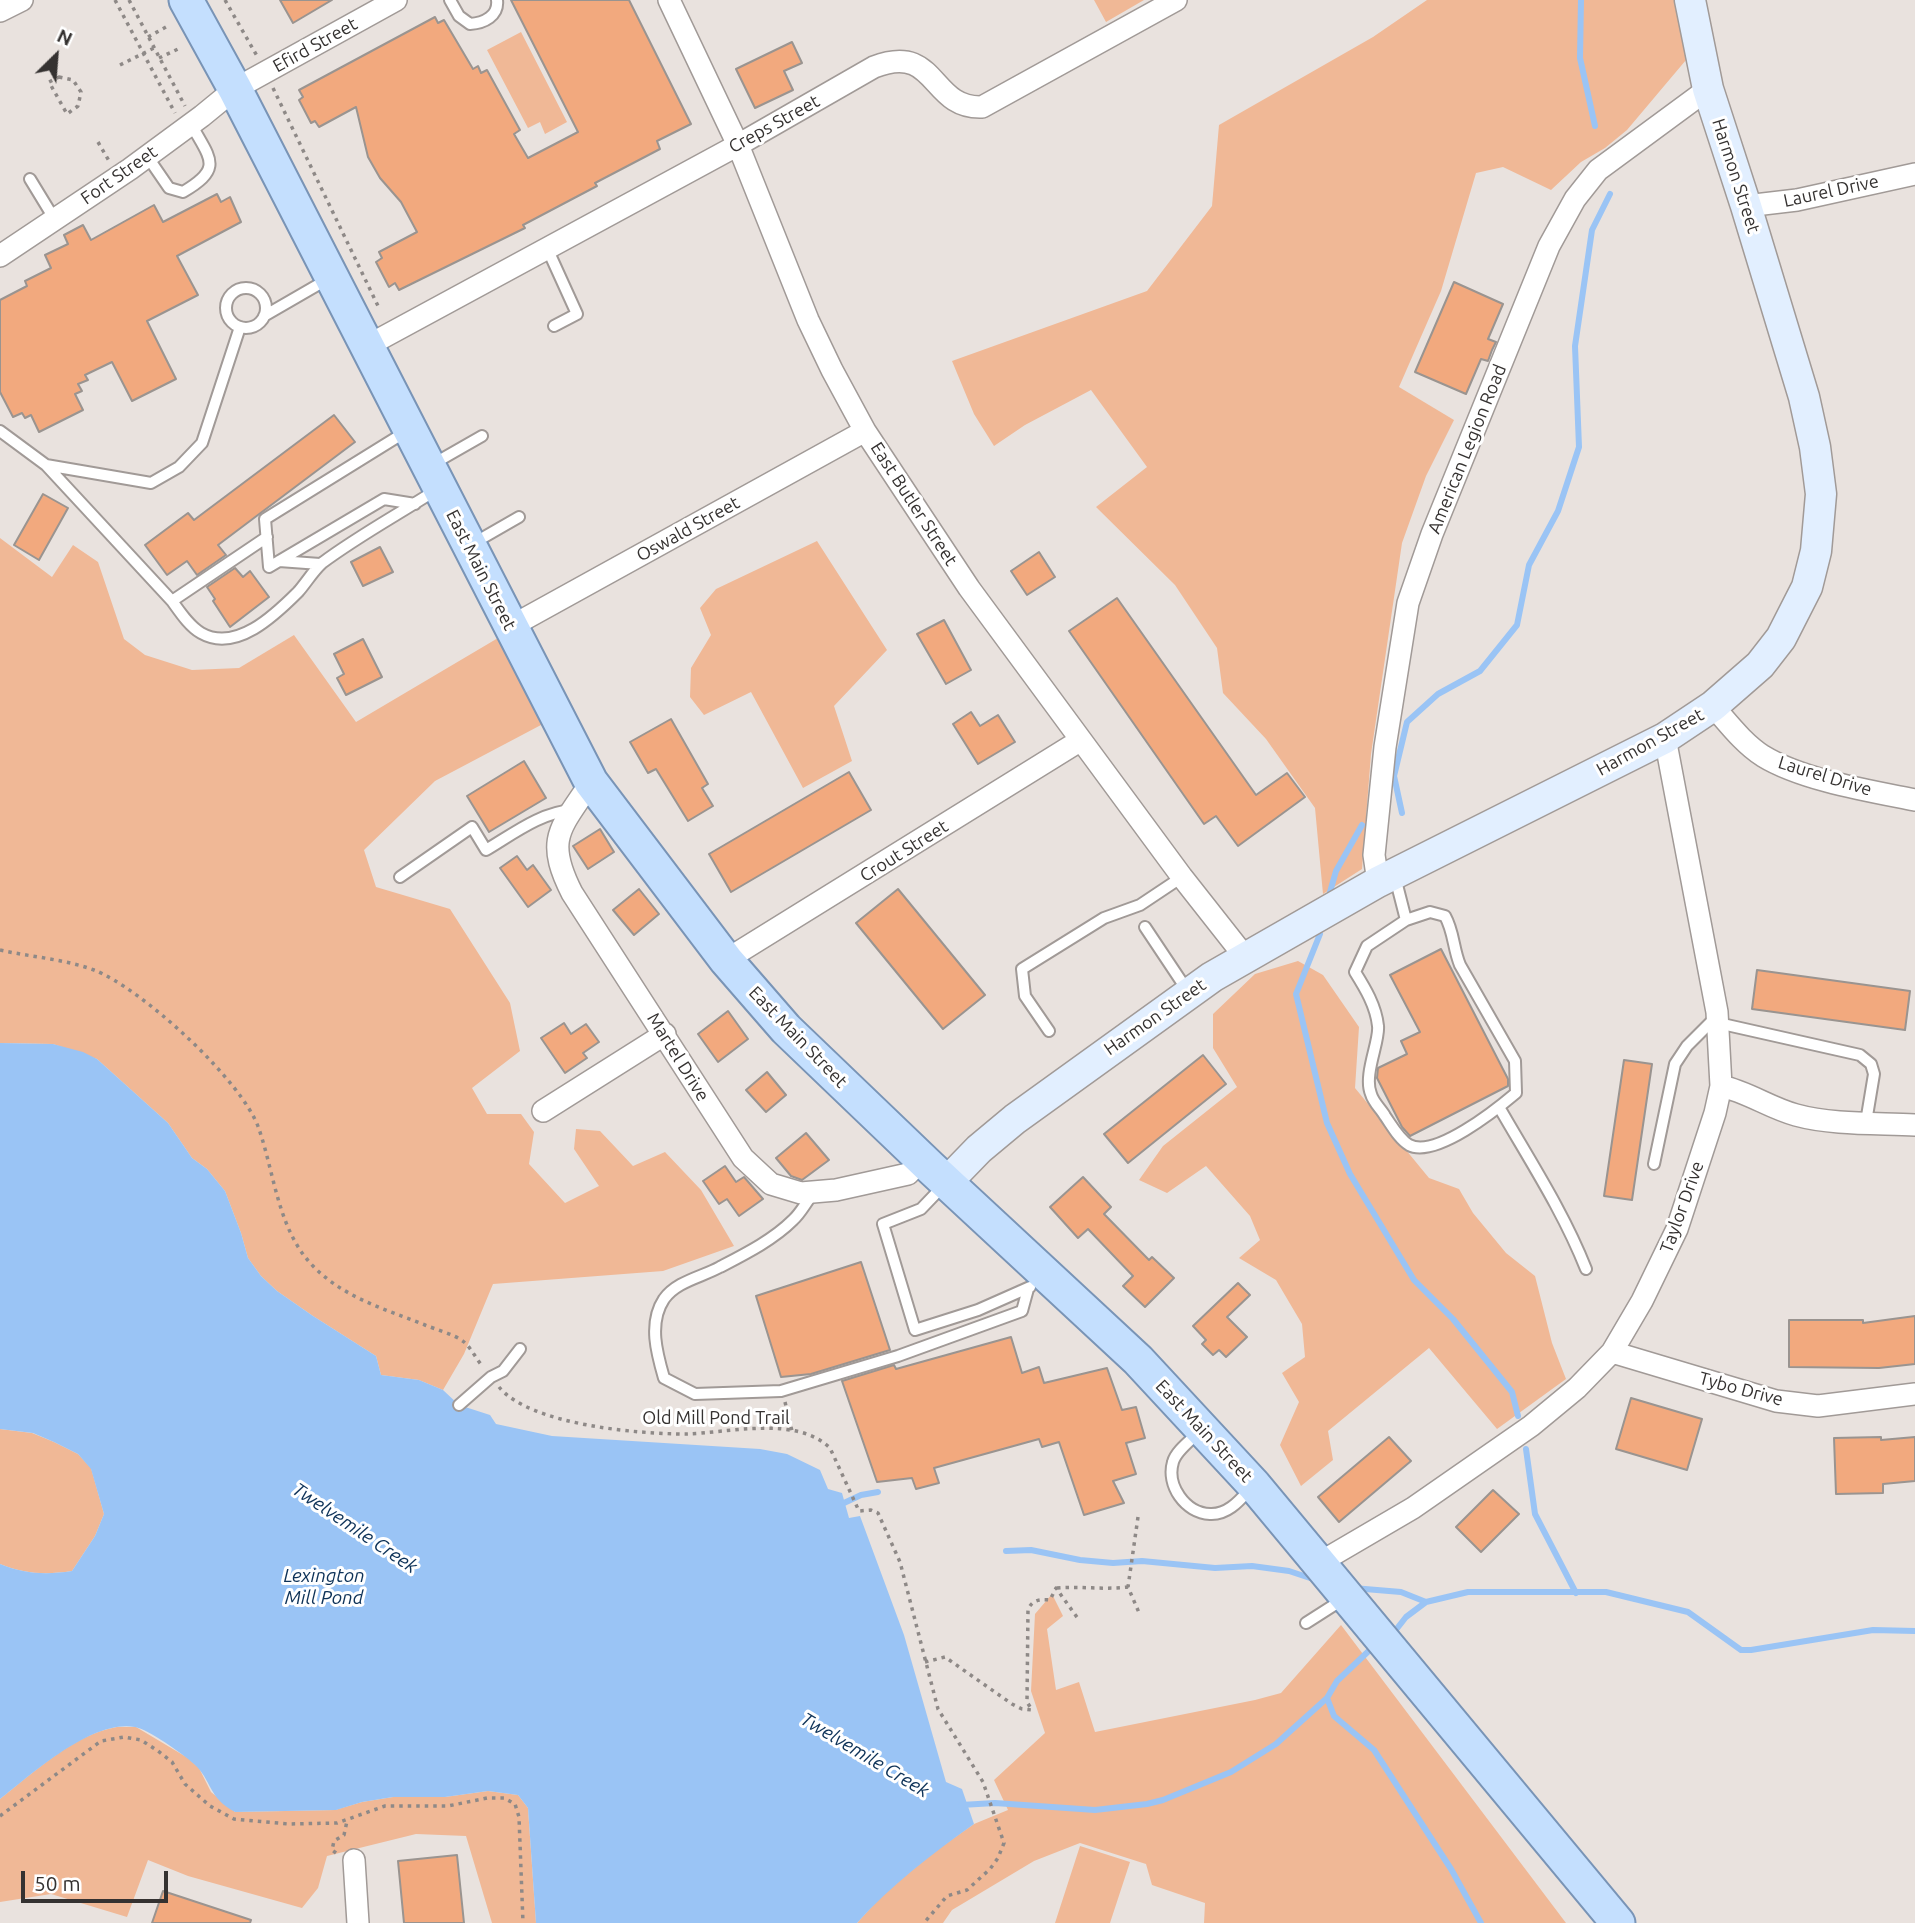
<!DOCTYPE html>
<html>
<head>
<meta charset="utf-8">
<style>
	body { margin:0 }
	#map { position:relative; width:1915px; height:1923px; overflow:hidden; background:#e9e2de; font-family:Ubuntu,sans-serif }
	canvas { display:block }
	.north { position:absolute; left:21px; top:21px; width:70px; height:70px; -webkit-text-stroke:5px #fff; paint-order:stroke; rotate:25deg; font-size:19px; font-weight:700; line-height:28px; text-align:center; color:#353231 }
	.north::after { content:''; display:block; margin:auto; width:24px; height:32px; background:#353231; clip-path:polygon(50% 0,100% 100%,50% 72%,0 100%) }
	.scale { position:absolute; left:21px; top:1871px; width:147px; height:32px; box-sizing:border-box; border:4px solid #353231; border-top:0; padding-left:9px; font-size:21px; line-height:24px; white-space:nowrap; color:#353231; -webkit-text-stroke:5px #fff; paint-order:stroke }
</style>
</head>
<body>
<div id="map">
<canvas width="1915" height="1923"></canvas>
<div class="north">N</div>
<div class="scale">50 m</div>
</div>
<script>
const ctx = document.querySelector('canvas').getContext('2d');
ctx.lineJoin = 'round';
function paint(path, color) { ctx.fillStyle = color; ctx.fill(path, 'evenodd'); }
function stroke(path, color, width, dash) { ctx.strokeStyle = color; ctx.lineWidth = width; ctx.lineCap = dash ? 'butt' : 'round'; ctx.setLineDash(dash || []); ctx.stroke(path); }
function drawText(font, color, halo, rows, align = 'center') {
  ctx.font = font + ' Ubuntu,sans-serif'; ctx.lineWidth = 6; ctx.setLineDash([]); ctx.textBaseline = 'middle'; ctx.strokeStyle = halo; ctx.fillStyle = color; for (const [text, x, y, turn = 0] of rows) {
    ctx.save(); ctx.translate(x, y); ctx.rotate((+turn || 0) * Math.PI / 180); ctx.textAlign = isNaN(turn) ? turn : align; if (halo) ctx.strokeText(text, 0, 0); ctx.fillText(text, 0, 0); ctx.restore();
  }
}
paint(new Path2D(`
	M1094,0H1144L1106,22Z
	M1427,0H1674L1686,60L1627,130L1605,148L1581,162L1551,190L1503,167L1476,173L1441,291L1399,387L1454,420L1426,476L1402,543L1371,754L1362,869L1323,894L1315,808L1266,739L1223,693L1217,648L1175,585L1096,507L1147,467L1091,390L1025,425L994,446L974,414L952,361L1147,291L1212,206L1219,125L1373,37Z
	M521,32L567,122L545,134L540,122L528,128L487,50Z
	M0,538L52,577L73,545L98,562L124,639L145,655L192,670L239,668L294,635L356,722L498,638L558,716L435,781L364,850L376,887L450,909L510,1003L520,1051L472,1088L487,1114H521L534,1132L529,1164L565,1203L599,1186L574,1149L576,1129L600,1131L633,1166L665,1152L701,1190L734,1246L663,1271L493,1284L464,1354L443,1390L419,1380L381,1375L376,1356L313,1316L277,1291L261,1276L248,1258L241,1233L225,1191L207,1169L192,1158L168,1123L97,1059L53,1044L0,1043Z
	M817,541L887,650L834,706L852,761L803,788L751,692L704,715L690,697L691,668L711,635L700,608L716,589Z
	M1298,961L1323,975L1359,1027L1355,1088L1429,1178L1459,1189L1473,1213L1506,1253L1535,1276L1552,1343L1566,1379L1497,1429L1429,1348L1328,1431L1333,1460L1301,1486L1280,1445L1299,1402L1282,1373L1305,1357L1302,1324L1276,1280L1239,1258L1260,1240L1250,1216L1206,1166L1167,1193L1139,1180L1163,1146L1237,1087L1213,1048V1014L1255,974Z
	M0,1429L32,1433L54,1442L78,1454L91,1468L104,1514L95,1536L72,1571C46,1575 25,1574 0,1564Z
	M1052,1594L1063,1616L1047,1629L1056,1690L1079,1682L1095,1732L1255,1700L1281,1693L1341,1625L1566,1923H1204L1205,1903L1152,1885L1146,1864L1080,1843L1034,1861L952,1910L943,1923H857L884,1893L938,1849L974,1824L1008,1810L994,1780L1045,1733L1031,1691L1035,1614Z
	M117,1727H136L188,1758L199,1768L211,1792L235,1812L335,1810L362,1802L393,1797H445L488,1791L518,1795L528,1808L536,1923H492L466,1836L416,1834L327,1856L318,1888L302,1908L188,1876L148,1860L127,1917L51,1894L0,1902V1799C33,1773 74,1734 117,1727Z
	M1080,1846L1130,1862L1110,1923H1055Z`), '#f0b896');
paint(new Path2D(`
	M0,1043L53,1044L83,1052L97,1059L168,1123L192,1158L207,1169L225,1191L241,1233L248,1258L261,1276L277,1291L313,1316L376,1356L381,1375L419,1380L443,1390L459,1405L490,1415L496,1424L552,1436L760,1449L787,1454L820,1470L828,1489L842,1493L849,1518L860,1516L904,1635L946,1782L962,1789L974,1824C932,1854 891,1885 857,1923H536L528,1808L518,1795L488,1791L445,1797H393L362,1802L336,1810L235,1812C208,1798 212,1780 194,1764C183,1754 148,1729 135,1727C92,1719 32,1774 0,1799V1564C25,1574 46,1575 72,1571L95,1536L104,1514L91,1469L78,1454L54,1442L33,1433L0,1429Z`), '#9ac4f5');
stroke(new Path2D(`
	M1581,0L1580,58L1595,126
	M1402,813L1394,776L1407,722L1438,694L1480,671L1517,625L1529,565L1558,511L1579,447L1575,346L1592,230L1610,194
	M1330,892L1336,871L1362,825
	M1320,934L1296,994L1327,1123L1350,1174L1414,1280L1453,1319L1512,1392L1518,1416
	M1526,1449L1535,1514L1576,1593
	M844,1503L861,1495L878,1492
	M1006,1551L1031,1550L1080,1560L1113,1563L1142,1561L1215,1568L1252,1566L1289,1571L1316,1580
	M1353,1588L1401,1592L1426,1602
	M1391,1634L1395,1631L1406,1617L1426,1602L1468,1592H1606L1688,1612L1741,1650H1751L1873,1630L1915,1631
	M1327,1698L1334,1716L1374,1750L1451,1869L1481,1923
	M961,1805L995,1803L1095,1810L1147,1804L1163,1800L1231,1772L1276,1744L1327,1698L1337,1681L1374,1646`), '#9ac4f5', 6);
const building = new Path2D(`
	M280,0H332L293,23Z
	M511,0H629L691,124L657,141L660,149L595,183L597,186L523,225L525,228L399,290L395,283L389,287L376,262L382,258L379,252L417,232L401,202L380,178L368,157L356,107L319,127L315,121L311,123L299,100L303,97L299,90L435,17L438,23L444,20L473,69L478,66L481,73L487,70L520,130L514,134L528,158L578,132Z
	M792,42L802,63L784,71L793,90L755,108L736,69Z
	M217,194L221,202L230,197L241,222L177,256L198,295L147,321L176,379L132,401L112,362L85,375L88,380L78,384L82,391L75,394L83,410L39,432L31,415L25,418L22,413L13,417L0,392V300L27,286L25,281L51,268L45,255L68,244L64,235L83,225L91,240L154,205L163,222Z
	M1454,282L1503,304L1488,339L1496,342L1492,350L1488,361L1481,359L1466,394L1415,372Z
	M334,415L355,442L218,545L226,555L197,575L187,561L167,575L145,545L188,513L194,520Z
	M43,494L68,508L39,560L14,545Z
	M380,547L393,572L363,586L351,562Z
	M1039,552L1055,577L1027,595L1011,571Z
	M235,568L243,577L250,571L269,597L230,627L213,601L215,599L207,587Z
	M1117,598L1256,795L1287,773L1305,797L1238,846L1216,816L1204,824L1069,631Z
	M944,620L971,670L946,684L917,634Z
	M363,639L382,677L346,695L337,678L344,674L334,654Z
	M971,712L980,726L998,715L1015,742L978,764L953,724Z
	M671,719L708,784L702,788L713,806L688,821L656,769L648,773L630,742Z
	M524,761L546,798L489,832L467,796Z
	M849,772L871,810L731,892L709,854Z
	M600,829L614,852L588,869L573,846Z
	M517,856L527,870L533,865L551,890L528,907L500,868Z
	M639,889L659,914L634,935L613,910Z
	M898,889L985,995L943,1029L856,923Z
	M1441,949L1508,1079V1086L1410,1136L1402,1127L1377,1078L1378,1068L1407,1054L1401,1041L1420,1032L1390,975Z
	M1757,970L1910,991L1905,1030L1752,1009Z
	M728,1011L748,1039L718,1062L698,1034Z
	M564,1023L571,1034L586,1024L599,1042L583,1053L587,1058L565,1073L541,1038Z
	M1203,1055L1226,1084L1128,1163L1104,1134Z
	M1624,1060L1652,1064L1632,1200L1604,1196Z
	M767,1072L786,1095L766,1112L746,1090Z
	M806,1133L829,1160L802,1180L791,1176L776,1158Z
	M725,1166L736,1182L744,1177L763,1199L739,1216L727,1199L719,1204L703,1181Z
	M1083,1177L1111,1207L1104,1214L1149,1260L1152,1257L1174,1278L1145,1307L1123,1286L1133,1276L1088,1229L1078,1238L1050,1207Z
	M861,1262L890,1350L811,1374L781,1377L756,1296Z
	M1238,1283L1250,1295L1227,1317L1247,1337L1226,1357L1219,1350L1213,1355L1202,1344L1206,1340L1193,1326Z
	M1915,1316V1364L1879,1368L1789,1367V1320H1863V1323Z
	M1011,1337L1022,1373L1039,1367L1044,1383L1107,1368L1122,1410L1136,1407L1145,1438L1126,1443L1136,1474L1113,1481L1124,1503L1084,1515L1059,1442L1042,1447L1039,1439L934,1468L939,1483L916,1489L912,1478L877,1482L842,1381L894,1365L896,1369Z
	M1631,1398L1702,1419L1687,1470L1616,1449Z
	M1389,1437L1411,1461L1339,1522L1318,1497Z
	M1881,1437V1440L1915,1437V1481L1883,1484V1493L1836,1494L1834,1438Z
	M1493,1490L1519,1514L1481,1552L1456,1527Z
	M457,1855L464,1923H404L398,1861Z
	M163,1891L251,1920L250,1923H152Z`);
paint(building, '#f2a97e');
stroke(building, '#9a9490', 2);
const lane = new Path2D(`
	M450,0L459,16L470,24C484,23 499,16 497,0
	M147,156L169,188L183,192C224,168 210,159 191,124
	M30,179L55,220
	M547,248L577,314L554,326
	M226 308a20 20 0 1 1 40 0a20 20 0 1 1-40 0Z
	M264,316L328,279
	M0,431L46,465L151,483L179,467L202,443L240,327
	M407,431L265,519L269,567L384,499L415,504
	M433,464L482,436
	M46,465L172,601L267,537
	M472,544L519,517
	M279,561L320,564
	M172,601C180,612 189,626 201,633C236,653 275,615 298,592C306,583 313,571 322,563C358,536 399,514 436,490
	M400,877L472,827L486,850C513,834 541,812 573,810
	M1395,877L1406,920L1430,912L1445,916C1454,932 1453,948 1460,965L1515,1061L1516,1093C1497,1109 1435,1159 1409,1145C1399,1139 1392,1126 1385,1116C1381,1109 1373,1102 1371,1094C1363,1075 1380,1041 1378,1026C1376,1006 1365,988 1355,972L1367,946L1406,920
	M1145,927L1187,990
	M1718,1023L1860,1055L1871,1064L1874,1074L1866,1122
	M1049,1031L1025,996L1022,969L1104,918L1140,905L1182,877
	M1499,1107C1530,1161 1563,1211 1586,1269
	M1654,1164L1675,1064L1687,1046L1716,1017
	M945,1184L921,1209L883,1224L915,1330L978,1310L1030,1287
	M813,1194C806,1202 801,1213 793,1220C773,1240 745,1254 720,1267C702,1277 677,1281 664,1299C648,1323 657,1354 664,1378L695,1394L781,1391L898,1356L1022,1311L1028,1289
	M459,1405L491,1377L503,1371L520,1349
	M1198,1433C1190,1441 1176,1451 1173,1462C1166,1485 1185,1513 1210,1514C1228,1515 1240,1500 1251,1488
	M1306,1623L1342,1600`);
const street = new Path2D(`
	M669,0L738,145L808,320L832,370L865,431L969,588L1182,877L1245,957
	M0,11L22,0
	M1746,206L1797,200L1915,174
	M0,256L130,169L202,116L235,89L396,0
	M367,346L738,145L874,67C938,42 929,109 982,107L1176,0
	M510,627L865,431
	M1713,706C1729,724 1743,743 1763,756C1802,780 1870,791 1915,800
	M591,782C561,828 544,838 572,893L743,1158L771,1184L801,1193L836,1190L908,1174L922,1159
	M1378,882L1374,855L1385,747L1408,603L1432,534L1549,246L1575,199L1598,170L1708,89
	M726,960L1081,740
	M1721,1086C1748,1092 1770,1108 1796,1115C1832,1125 1878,1123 1915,1125
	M543,1111L665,1034
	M1612,1352L1776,1401L1818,1406L1915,1394
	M1319,1563L1413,1508L1531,1426L1577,1388L1612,1352L1642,1301L1677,1229L1715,1113L1721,1086L1717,1012L1665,738
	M354,1860L358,1923`);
const secondary = new Path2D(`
	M947,1182L979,1149L1015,1119L1212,977L1378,882L1665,738L1713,706L1760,665L1781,638L1807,587L1816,551L1821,494L1815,447L1804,397L1746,206L1708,89L1690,0`);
const primary = new Path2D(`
	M186,0L235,89L591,782L726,960L786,1029L930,1167L1138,1360L1254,1485L1618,1923`);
stroke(lane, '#a19a97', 14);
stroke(street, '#a19a97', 24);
stroke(secondary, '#a19a97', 33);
stroke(primary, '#7994b6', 37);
stroke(new Path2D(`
	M115,0L175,113
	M129,0L185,106
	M225,0L257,56
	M148,37L166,27
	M159,58L178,49
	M120,65L154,48
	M59,77L73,80L81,92L78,106L67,114L49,82Z
	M273,88L379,308
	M98,142L109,161
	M0,950C31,957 64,959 94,970C141,988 243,1081 259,1129C275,1176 278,1230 313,1266C344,1298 385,1309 425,1325C437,1330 454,1334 464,1342C471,1348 477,1360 483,1367
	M499,1387C530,1425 638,1434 686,1434C728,1433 796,1415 830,1448L859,1511L871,1510L878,1513L900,1562L938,1709L983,1782L1004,1843L998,1858L990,1869L967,1890L947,1896L924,1923
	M785,1402L792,1431
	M1138,1517L1128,1587L1140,1615
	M1057,1588C1081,1586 1104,1590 1128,1587
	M925,1662L945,1657L1012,1704L1022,1709L1032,1710L1027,1702L1028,1609C1033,1600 1039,1599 1050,1600L1056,1588L1079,1620
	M0,1816L101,1741L124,1737L141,1740L158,1751L172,1762L185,1784L210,1806L234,1819L288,1824L337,1823L385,1806H448L487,1798H504L515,1804L519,1817L523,1923
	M336,1853L332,1850L334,1841L344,1835L347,1821`), '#8e8987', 3.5, [3.5, 5]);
stroke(lane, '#fff', 10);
stroke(street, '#fff', 21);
stroke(secondary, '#e2efff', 30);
stroke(primary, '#c4dffe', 33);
drawText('18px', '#353231', '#fff', [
	["Efird Street",315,45,-29],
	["Creps Street",774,124,-29],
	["Fort Street",119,175,-35],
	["Harmon Street",1736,176,72],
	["Laurel Drive",1831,191,-12],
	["American Legion Road",1467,449,-68],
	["East Butler Street",914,504,57],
	["Oswald Street",688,529,-29],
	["East Main Street",481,570,63],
	["Harmon Street",1650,742,-29],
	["Laurel Drive",1825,776,17],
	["Crout Street",904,851,-32],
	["Harmon Street",1155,1017,-35],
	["East Main Street",798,1037,46],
	["Martel Drive",678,1057,58],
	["Taylor Drive",1682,1207,-70],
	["Tybo Drive",1741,1389,15],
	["Old Mill Pond Trail",716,1418],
	["East Main Street",1204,1431,47]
]);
drawText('italic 19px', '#0d3258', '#fff', [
	["Twelvemile Creek",355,1528,34],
	["Lexington",324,1576],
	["Mill Pond",324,1598],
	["Twelvemile Creek",865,1755,31]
]);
</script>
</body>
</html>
